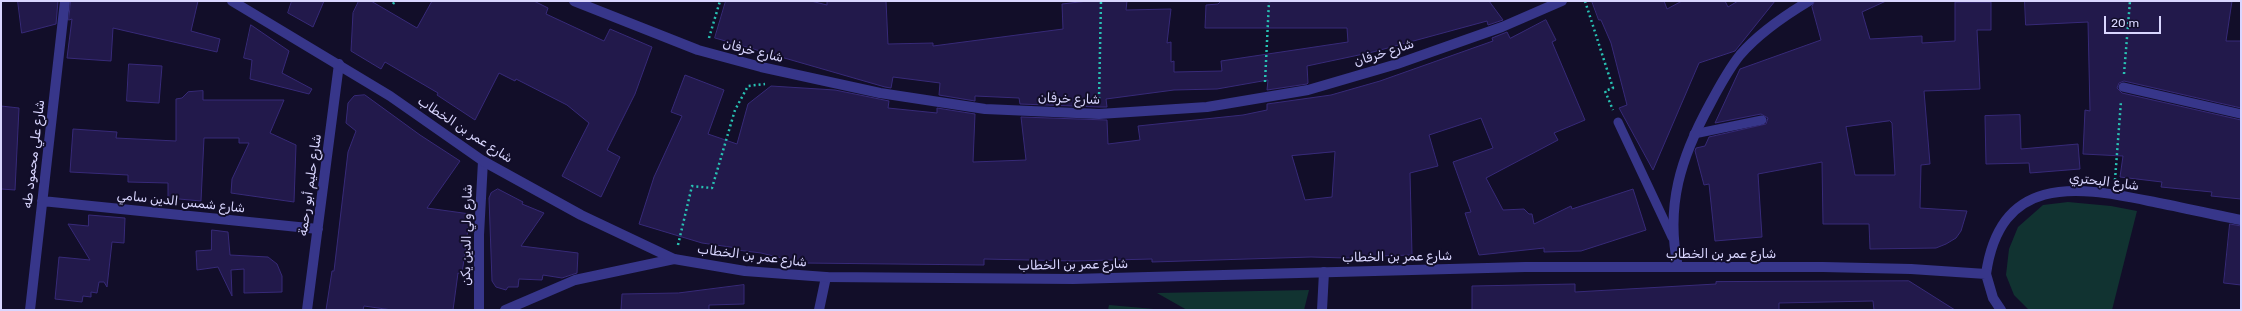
<!DOCTYPE html>
<html>
<head>
<meta charset="utf-8">
<style>
	body { margin:0 }
	#map { position:relative; width:2242px; height:311px; overflow:hidden; background:#120e29; font-family:Rubik,sans-serif }
	canvas { display:block }
	.frame { position:absolute; inset:0; border:2px solid #d9d6ff; pointer-events:none }
	.scale { position:absolute; left:2104px; top:16px; width:57px; height:18px; box-sizing:border-box; border:2px solid #d9d6ff; border-top:0; padding-left:5px; font-size:12px; line-height:14px; white-space:nowrap; color:#d9d6ff; -webkit-text-stroke:3px #120e29; paint-order:stroke }
</style>
</head>
<body>
<div id="map">
<canvas width="2242" height="311"></canvas>
<div class="frame"></div>
<div class="scale">20 m</div>
</div>
<script>
const ctx = document.querySelector('canvas').getContext('2d');
ctx.lineJoin = 'round';
function paint(path, color) { ctx.fillStyle = color; ctx.fill(path, 'evenodd'); }
function stroke(path, color, width, dash) { ctx.strokeStyle = color; ctx.lineWidth = width; ctx.lineCap = dash ? 'butt' : 'round'; ctx.setLineDash(dash || []); ctx.stroke(path); }
function drawText(font, color, halo, rows, align = 'center') {
  ctx.font = font + ' Rubik,"Noto Sans Arabic",sans-serif'; ctx.lineWidth = 4; ctx.setLineDash([]); ctx.textBaseline = 'middle'; ctx.strokeStyle = halo; ctx.fillStyle = color; for (const [text, x, y, turn = 0] of rows) {
    ctx.save(); ctx.translate(x, y); ctx.rotate((+turn || 0) * Math.PI / 180); ctx.textAlign = isNaN(turn) ? turn : align; if (halo) ctx.strokeText(text, 0, 0); ctx.fillText(text, 0, 0); ctx.restore();
  }
}
paint(new Path2D(`
	M2068,202L2111,206L2137,211L2112,310H2029L2014,295L2006,275L2009,249L2018,227L2043,205Z
	M1309,290L1304,310H1187L1157,293Z
	M1109,305L1154,309L1153,310H1108Z`), '#113331');
const building = new Path2D(`
	M18,1H58L56,24L22,33Z
	M71,1H198L191,31L220,39L217,52L113,28L111,61L67,58L72,19L69,20Z
	M292,1H324L313,27L288,13Z
	M359,1H371L417,28L432,1H534L548,8L546,14L604,41L610,29L652,47L635,94L607,150L620,157L601,197L562,176L589,123L567,105L516,79L515,81L499,73L475,120L437,95L438,93L385,62L381,69L351,51L353,13Z
	M726,1H811L827,5V1H886L888,44L933,43V46L1063,29L1062,4L1088,1H1127L1126,10L1171,9L1167,43L1171,42V62L1174,61V72L1222,71L1221,61L1348,42L1347,28H1205L1206,5L1218,4L1221,1H1489L1503,20L1488,25L1487,21L1373,52L1307,66L1308,83L1307,84L1267,90L1268,80L1217,89L1174,90L1106,99L1107,107H1099L1020,104L1019,98L975,96V101L939,95L940,83L893,77L891,88L885,87L715,38Z
	M1592,1H1664L1667,9L1682,1H1725L1728,7L1738,1H1775L1735,51L1699,63L1653,170L1619,108L1627,105L1611,43L1601,20H1599Z
	M1815,1H1886L1862,12L1870,39L1922,36V43L1955,41V2H1991V30H1977L1980,89L1924,91L1930,164L1921,165L1920,208L1967,211L1961,231L1956,238L1946,244L1936,248L1870,249L1869,224H1823L1822,162L1758,174L1762,237L1715,241L1709,184L1704,185L1695,151L1696,148L1705,146L1709,137L1766,124L1768,118L1761,114L1715,123L1740,69L1821,40L1812,7ZM1890,121L1892,123L1895,175H1855L1846,127Z
	M2025,1H2232L2226,41H2241V108L2124,81L2119,83L2117,88L2122,93L2241,120V199L2211,196L2212,192L2161,187L2162,182L2120,177L2123,156L2083,154L2085,110L2090,111L2088,22L2026,25Z
	M1546,20L1556,40L1552,42L1585,120L1554,133L1558,140L1486,178L1503,210L1524,209L1529,214H1532L1534,224L1571,206L1572,209L1633,189L1646,230L1581,251L1544,252V248L1479,255L1465,213L1471,212L1453,162L1493,148L1481,118L1429,135L1438,166L1410,173L1412,255L1380,256V259L1311,257L1152,262V259L1073,261L984,259V265L803,263L761,253L737,250V248L702,243L639,224L654,177L682,116L671,112L685,75L724,90L708,134L737,144L748,104L771,86L835,90L889,101L888,108L937,113V108L975,114L973,162L1026,160L1021,117L1107,120L1108,144L1140,140L1138,126L1243,115L1267,110V104L1331,95L1380,81L1493,41L1492,38L1507,32L1510,38ZM1335,152L1332,197L1305,200L1292,156Z
	M251,25L289,51L282,73L312,89L309,94L250,79L252,60L244,58Z
	M129,64L162,66L159,103L127,101Z
	M203,91V100H284L270,133L296,145L294,202L231,193L232,179L249,143H239V138H204L201,201L168,198V183L128,182V175L70,172L73,129L117,132L116,138L176,141V99L182,98L188,92Z
	M365,95L420,135L460,161L427,208L470,214L462,274L458,273L453,310H392L364,306L363,310H326L332,271H334L348,152L356,131L346,123L348,103L354,96Z
	M1,106L19,108L15,190L1,189Z
	M2020,115L2021,149L2078,144L2080,169L2030,173L2029,163L1986,164L1985,116Z
	M498,189L523,202L522,204L544,213L521,246L578,253L577,273L562,278L543,275L542,280L519,279L518,287H508L506,290L496,287L492,281L489,198L491,193Z
	M89,215L125,218L124,243L112,242L107,287L104,282H99L97,293L91,292V297L83,296L82,302L55,299L59,257L90,260L68,224L88,226Z
	M2230,224L2241,226V285L2224,283Z
	M212,230L228,232L230,255L268,257L277,264L282,276V292L244,293V269L231,270L232,296L218,267L197,270L196,251L211,250Z
	M1909,281L1955,310H1874L1873,301L1779,303V310H1472V286L1575,284V292L1716,284V282Z
	M744,285V304L709,305V310H621L622,294L678,293Z`);
paint(building, '#22194b');
stroke(building, '#372a78', 1);
stroke(new Path2D(`
	M1585,1L1613,88L1605,91L1613,110
	M393,4L395,1
	M709,38L720,1
	M2124,74L2130,1
	M1265,82L1269,1
	M1099,99L1101,1
	M2115,180L2121,101
	M678,245L692,186L712,188L735,110L748,86L765,84`), '#28c1b3', 2.5, [2, 3]);
stroke(new Path2D(`
	M2123,87L2241,114
	M1618,122L1672,237
	M1694,134L1762,120`), '#37368a', 9);
stroke(new Path2D(`
	M574,1L698,50L761,67L880,93L985,109L1099,114L1207,107L1308,90L1397,64L1502,27L1562,1
	M42,201L318,229
	M1678,267C1665,206 1681,157 1710,104C1719,87 1728,70 1740,55C1759,33 1784,16 1809,1
	M1986,274C2000,176 2073,185 2149,201C2180,207 2210,214 2241,220
	M30,310L65,1
	M307,310L339,64
	M479,310V235L483,161
	M505,310L575,280L674,259
	M819,310L826,277
	M1322,310L1324,272`), '#37368a', 10);
stroke(new Path2D(`
	M232,1L390,96L483,161L581,215L674,259L745,271L826,277L1073,279L1525,267H1823L1911,269L1986,274L1993,298L2001,310`), '#37368a', 10);
drawText('13px', '#d9d6ff', '#120e29', [
	["شارع خرفان",753,51,14],
	["شارع خرفان",1384,53,-18],
	["شارع خرفان",1069,99,2],
	["شارع عمر بن الخطاب",465,130,33],
	["شارع علي محمود طه",34,154,-83],
	["شارع البحتري",2104,182,7],
	["شارع حليم أبو رحمة",310,185,-82],
	["شارع شمس الدين سامي",181,202,6],
	["شارع ولي الدين يكن",467,235,-89],
	["شارع عمر بن الخطاب",1721,254],
	["شارع عمر بن الخطاب",752,256,7],
	["شارع عمر بن الخطاب",1397,257,-1],
	["شارع عمر بن الخطاب",1073,265,-1]
]);
</script>
</body>
</html>
